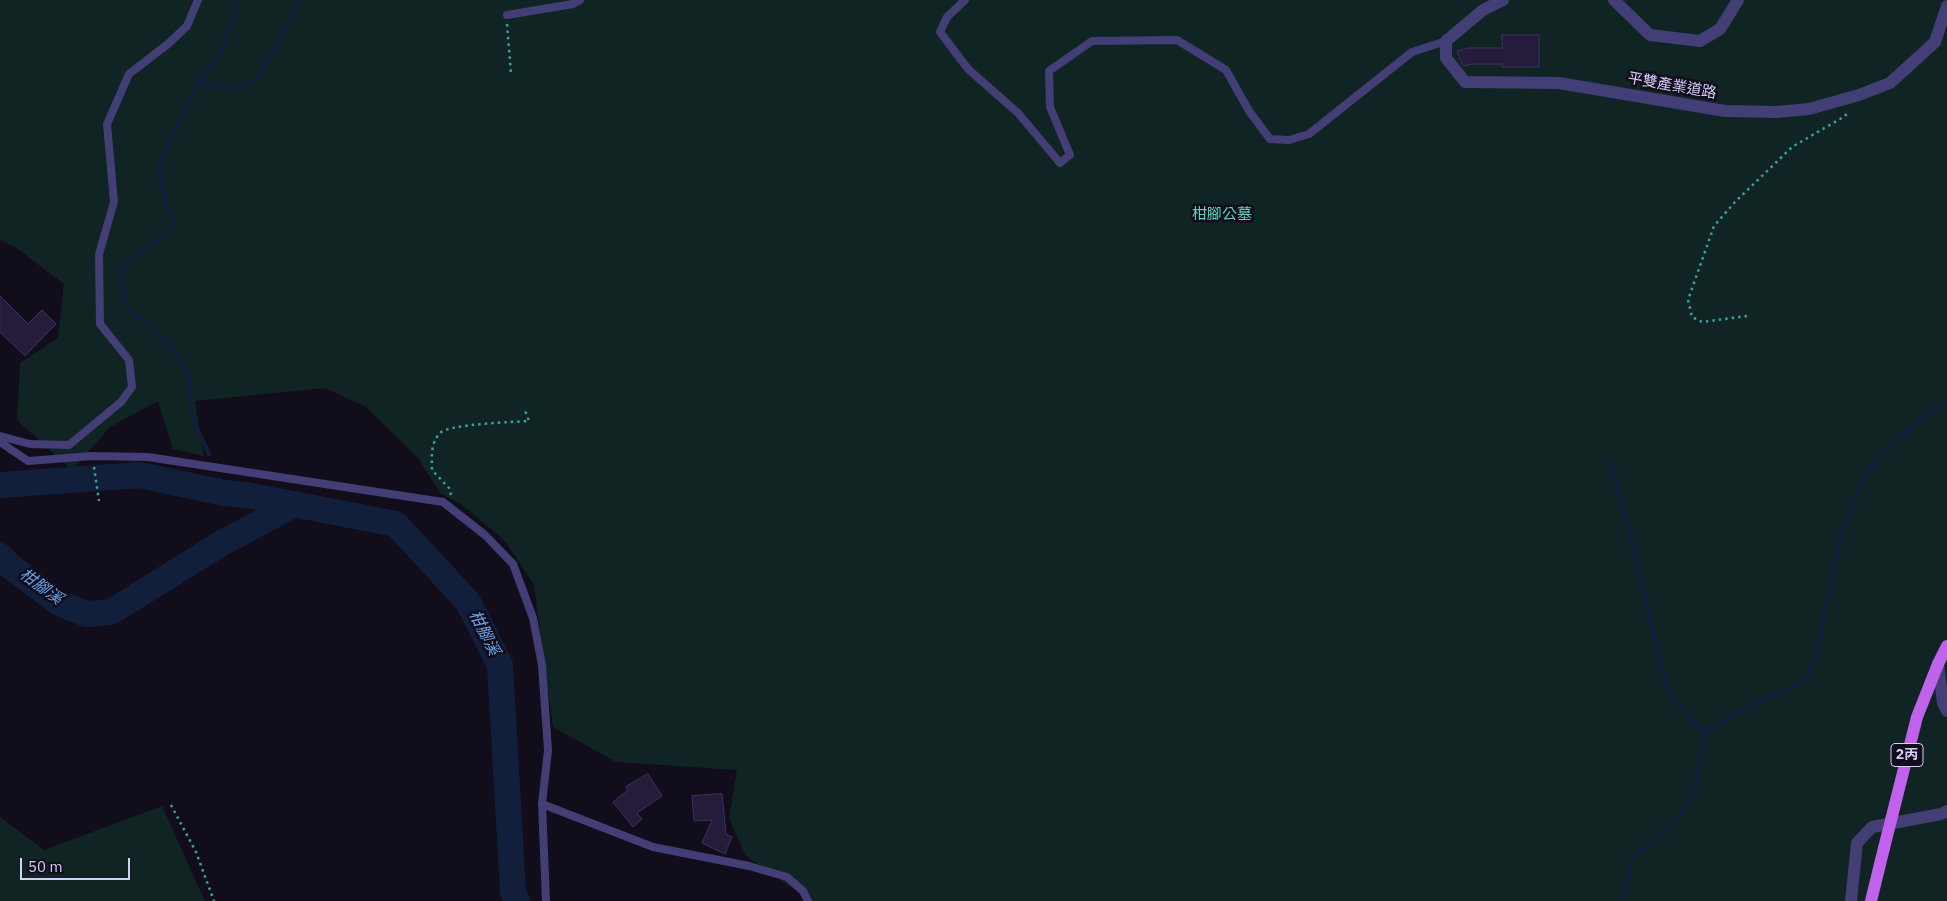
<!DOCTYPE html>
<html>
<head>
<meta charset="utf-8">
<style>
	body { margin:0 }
	#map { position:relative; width:1947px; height:901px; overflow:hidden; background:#110d1b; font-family:"IBM Plex Sans",sans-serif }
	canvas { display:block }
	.scale { position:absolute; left:20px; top:858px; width:110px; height:22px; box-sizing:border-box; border:2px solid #d5cef9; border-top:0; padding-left:6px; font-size:15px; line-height:18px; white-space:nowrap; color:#d5cef9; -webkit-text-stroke:4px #110d1b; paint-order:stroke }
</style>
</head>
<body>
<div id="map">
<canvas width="1947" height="901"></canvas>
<div class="scale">50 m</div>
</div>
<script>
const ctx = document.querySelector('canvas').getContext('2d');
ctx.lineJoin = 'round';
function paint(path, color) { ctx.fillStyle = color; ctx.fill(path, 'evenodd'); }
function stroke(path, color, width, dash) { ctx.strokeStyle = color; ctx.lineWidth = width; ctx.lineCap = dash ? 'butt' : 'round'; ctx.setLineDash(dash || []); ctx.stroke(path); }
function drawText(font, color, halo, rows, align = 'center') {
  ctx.font = font + ' "IBM Plex Sans","Noto Sans TC",sans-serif'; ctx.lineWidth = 5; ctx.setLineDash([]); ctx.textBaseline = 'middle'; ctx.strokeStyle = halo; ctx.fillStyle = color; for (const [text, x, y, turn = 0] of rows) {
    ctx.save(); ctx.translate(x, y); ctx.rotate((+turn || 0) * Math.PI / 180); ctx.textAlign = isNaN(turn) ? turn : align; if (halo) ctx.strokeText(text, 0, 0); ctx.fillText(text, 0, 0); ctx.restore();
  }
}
paint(new Path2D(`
	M0,0H1947V901H811L745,855L729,818L737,770L616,762L553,727L534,585L505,541L461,504L440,493L418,458L366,407L325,388L195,401L204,456L173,449L158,401L110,427L72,470L17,420L20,363L58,338L64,284L15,247L0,240Z
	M162,806L205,901H0V817L44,850Z`), '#112424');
stroke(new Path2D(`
	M199,82L231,89L239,88L257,79L301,0
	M209,454L193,421L188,374L174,350L127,306L121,279L122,267L171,230L174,223L171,214L166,205L159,168L171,138L199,82L223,47L234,17L237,0
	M1610,461L1633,545L1660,662L1670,694L1704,733
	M218,479L224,493
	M1622,901L1632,859L1665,831L1682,813L1696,787L1704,733L1746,708L1793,687L1806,678L1815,660L1842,530L1865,474L1889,447L1922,418L1947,402`), '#121f3b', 4.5);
stroke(new Path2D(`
	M0,485L140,475L224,493L247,495L396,524L468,602L500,665L513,892L517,901
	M0,556L10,566L59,603L86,614L111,612L222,543L295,504`), '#121f3b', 26);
const building = new Path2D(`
	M1502,35H1539V67H1502V64H1471L1463,66L1457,51L1467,48H1502Z
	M0,296L28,324L42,310L56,324L25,356L0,332Z
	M648,774L662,796L637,813L642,819L633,827L613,802L628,790L626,787Z
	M722,794L726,834L732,837L725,854L702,843L712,820L694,821L692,796Z`);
paint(building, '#241c3a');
stroke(building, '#3e3163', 1);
stroke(new Path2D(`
	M507,24L511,73
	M1747,316L1702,322L1692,317L1688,300L1714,226L1735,202L1792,147L1840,119L1850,112
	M94,467L99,501
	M451,495L449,488L432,470C432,457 430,444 440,433C449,424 514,422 529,421L524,408
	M171,805L196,852L214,901`), '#3ba0a0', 2.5, [2.5, 4]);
stroke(new Path2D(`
	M965,0L947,17L940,32L968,69L1018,113L1060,163L1070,155L1050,107L1049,71L1092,41L1177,40L1226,70L1249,111L1270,139L1289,140L1309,134L1412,52L1446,41
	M507,15L573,4L580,0
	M0,436L30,444L69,445L121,402L132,387L129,360L100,324L99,254L114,202L107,124L129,74L168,44L187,26L198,0
	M0,442L28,461L92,456L148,457L443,502L485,535L513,564L533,618L542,665L548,750L542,804L546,901
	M542,804L653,847L749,866L787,877L803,891L808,901`), '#433e75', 8);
stroke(new Path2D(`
	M1503,0L1483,10L1446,41V58L1465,82L1559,83L1725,111L1777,112L1809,109L1859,95L1890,83L1935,42L1947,6
	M1614,0L1650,35L1700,41L1720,29L1738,0
	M1938,664L1943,703L1947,711
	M1851,901L1857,843L1872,827L1941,814L1947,811`), '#433e75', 12);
stroke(new Path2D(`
	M1938,664L1947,646
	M1871,901L1884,848`), '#c062eb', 12);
stroke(new Path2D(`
	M1884,848L1917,717L1938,664`), '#c062eb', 12);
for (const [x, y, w] of [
	[1907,755,32]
]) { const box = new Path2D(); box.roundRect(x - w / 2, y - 11.5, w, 23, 4); ctx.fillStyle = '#110d1b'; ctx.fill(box); stroke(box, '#d5cef9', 1); }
drawText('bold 14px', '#d5cef9', null, [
	["2丙",1907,755]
]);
drawText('15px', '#d5cef9', '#110d1b', [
	["平雙產業道路",1672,86,10]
]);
drawText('15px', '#64cfba', '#110d1b', [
	["柑腳公墓",1222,215]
]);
drawText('italic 16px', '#69a7ec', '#110d1b', [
	["柑腳溪",41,587,36],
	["柑腳溪",484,633,63]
]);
</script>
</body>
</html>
